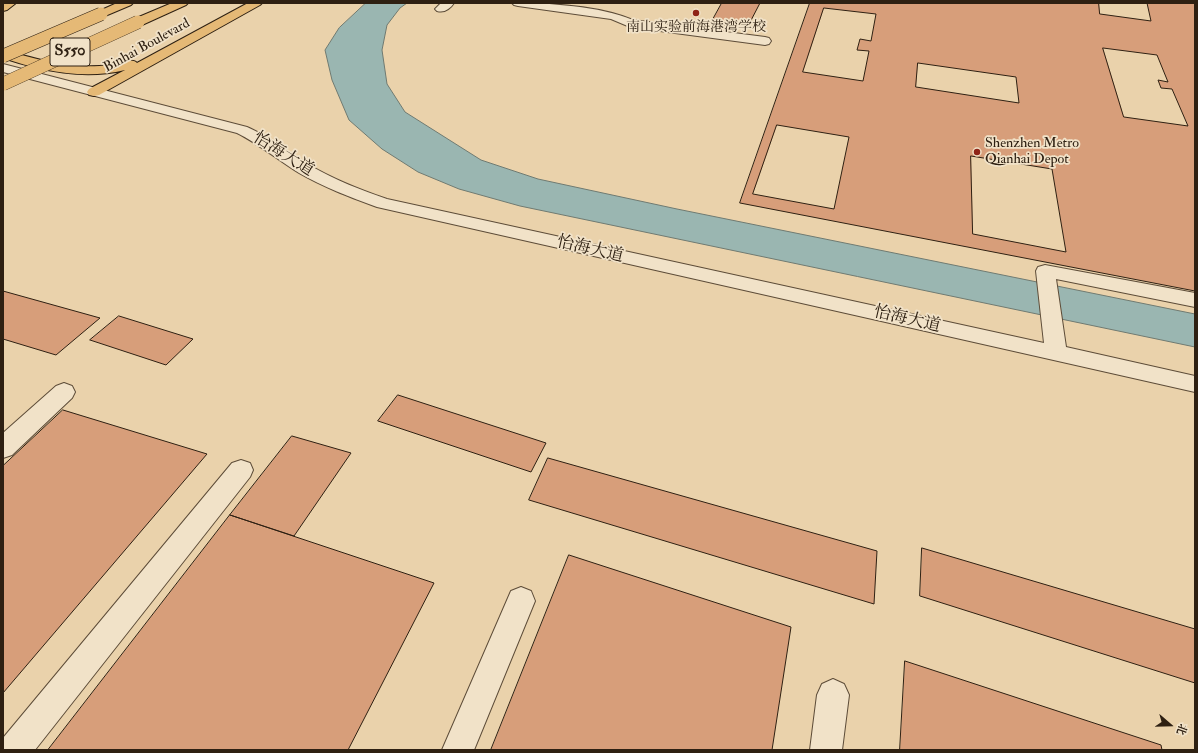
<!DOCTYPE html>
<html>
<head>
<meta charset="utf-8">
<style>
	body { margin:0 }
	#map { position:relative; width:1198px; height:753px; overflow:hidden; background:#ead2ab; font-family:"IM FELL Double Pica","Noto Serif SC",serif }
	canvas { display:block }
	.frame { position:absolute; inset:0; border:4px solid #2e2012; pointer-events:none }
	.north { position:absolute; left:1150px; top:705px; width:40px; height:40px; -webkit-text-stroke:3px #f1e2c8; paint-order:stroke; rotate:110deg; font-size:11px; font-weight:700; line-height:16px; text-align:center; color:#2e2012 }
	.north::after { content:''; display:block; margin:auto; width:14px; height:18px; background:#2e2012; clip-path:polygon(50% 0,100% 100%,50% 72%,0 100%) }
</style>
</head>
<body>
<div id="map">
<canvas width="1198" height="753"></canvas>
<div class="frame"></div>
<div class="north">北</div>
</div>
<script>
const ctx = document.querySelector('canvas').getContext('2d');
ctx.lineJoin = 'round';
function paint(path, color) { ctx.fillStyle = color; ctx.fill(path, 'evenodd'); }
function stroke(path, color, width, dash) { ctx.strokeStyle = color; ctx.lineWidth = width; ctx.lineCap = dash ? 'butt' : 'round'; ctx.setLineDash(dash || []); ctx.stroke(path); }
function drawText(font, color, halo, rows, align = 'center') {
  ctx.font = font + ' "IM FELL Double Pica","Noto Serif SC",serif'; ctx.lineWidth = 3.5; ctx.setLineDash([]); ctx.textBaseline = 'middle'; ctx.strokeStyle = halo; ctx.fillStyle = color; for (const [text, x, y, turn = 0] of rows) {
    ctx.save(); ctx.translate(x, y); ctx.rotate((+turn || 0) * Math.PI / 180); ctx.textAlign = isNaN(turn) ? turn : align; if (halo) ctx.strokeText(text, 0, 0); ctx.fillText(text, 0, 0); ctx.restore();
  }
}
const water = new Path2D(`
	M366,3H407L400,8L387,25L382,50L387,84L405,112L481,160L538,179L677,209L1195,314V347L520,206L459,189L418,172L382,149L349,120L332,80L325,50L339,28Z`);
paint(water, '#9ab6b1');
stroke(water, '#6f7a71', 1);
const building = new Path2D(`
	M722,3H760L747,28L711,23Z
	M810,3H1195V291L740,203Z
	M1099,3H1147L1151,21L1100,14Z
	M824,8L876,14L871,41L860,39L857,50L869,51L863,81L803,72Z
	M1103,48L1157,55L1168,82L1158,80L1161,88L1172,89L1188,126L1124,117Z
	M918,63L1016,77L1019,103L916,87Z
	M777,125L849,137L834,209L753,194Z
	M971,156L1052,169L1066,252L973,234Z
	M3,291L100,318L56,355L3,339Z
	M119,316L193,339L166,365L90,340Z
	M398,395L546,443L531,472L378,421Z
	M63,410L207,454L3,693V466Z
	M292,436L351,453L294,536L230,515Z
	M548,458L877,551L874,604L529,500Z
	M230,515L434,583L348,750H48Z
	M922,548L1195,629V683L920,596Z
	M569,555L791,627L772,750H491Z
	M905,661L1161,745L1162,750H900Z`);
paint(building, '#d79e7a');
stroke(building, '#2e2012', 1);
const minor = new Path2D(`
	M441,3H454C450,9 444,13 437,11L435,9Z
	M512,3C548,3 600,6 633,20L765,37L769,38L771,41L769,44L765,45L630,27L611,19L518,6L514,5Z
	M3,64L247,127C270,137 289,153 311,166C335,180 361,190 387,199L1044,343L1036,271L1038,267L1045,265L1195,293V307L1056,279L1066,347L1195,376V392L377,207C350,197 323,187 299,173C278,160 259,144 237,133L3,72Z
	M64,383L72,386L75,392L72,398L12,455L3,458V433L56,386Z
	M241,460L250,463L253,470L250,477L35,750H3V738L232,463Z
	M521,587L531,591L535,601L474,750H442L511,591Z
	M833,679L844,684L849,695L842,750H810L817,695L822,684Z`);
const major = new Path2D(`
	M3,3H16L7,10L3,11Z
	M248,3H262L260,5L99,95L94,96L89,95L87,92L89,89L125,70C84,80 42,71 3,58V50C41,60 71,70 110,65C118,64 131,57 137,63Z`);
const highway = new Path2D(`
	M117,3H133L131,5L105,16H97L95,14L97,12Z
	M172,3H188L186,5L142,25H134L132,22L134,19Z`);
stroke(minor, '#5d4c38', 2);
stroke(major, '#2e2012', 2);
stroke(highway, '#2e2012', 2);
paint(minor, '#f1e2c8');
paint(major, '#e5b976');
paint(highway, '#e5b976');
const highwayBridge = new Path2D(`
	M3,56L101,14
	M3,84L138,22`);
stroke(highwayBridge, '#2e2012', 14, []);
stroke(highwayBridge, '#e5b976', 13);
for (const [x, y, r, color] of [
	[696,13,4,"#8f2418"],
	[977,152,4,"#8f2418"]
]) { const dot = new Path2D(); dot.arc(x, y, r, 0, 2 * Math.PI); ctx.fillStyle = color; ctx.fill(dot); stroke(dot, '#f1e2c8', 1.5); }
drawText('14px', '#2e2012', '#f1e2c8', [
	["南山实验前海港湾学校",696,28],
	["Shenzhen Metro",985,144,"left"],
	["Qianhai Depot",985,160,"left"]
]);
drawText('14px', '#2e2012', '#f1e2c8', [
	["Binhai Boulevard",147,46,-29]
]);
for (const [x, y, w] of [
	[70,52,40]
]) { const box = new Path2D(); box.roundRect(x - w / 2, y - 14, w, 28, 3); ctx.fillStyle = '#f1e2c8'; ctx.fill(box); stroke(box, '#2e2012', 1); }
drawText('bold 16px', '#2e2012', null, [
	["S550",70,52]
]);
drawText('17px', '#2e2012', '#f1e2c8', [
	["怡海大道",283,155,32],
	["怡海大道",590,250,13],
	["怡海大道",907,320,13]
]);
</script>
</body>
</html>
